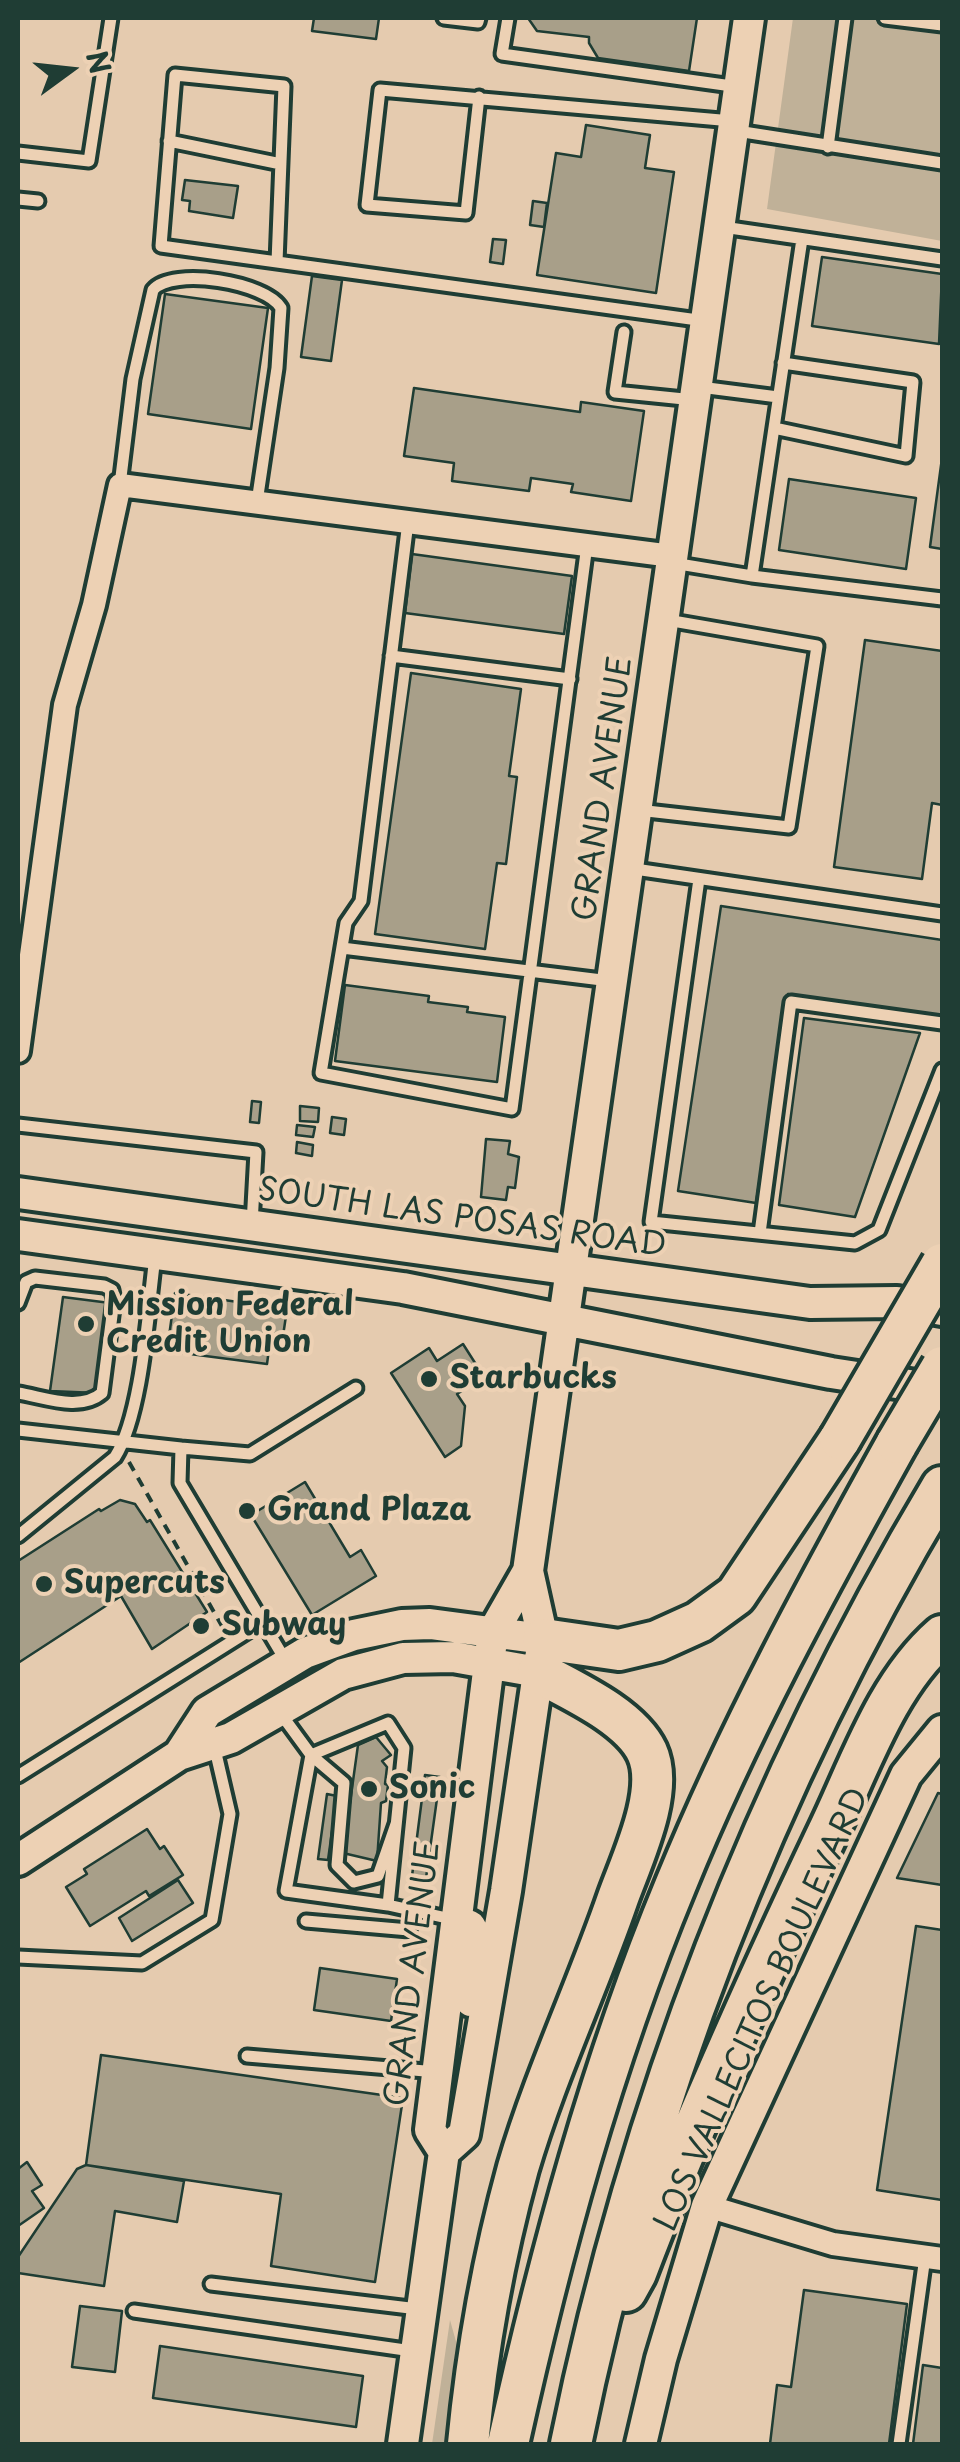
<!DOCTYPE html>
<html>
<head>
<meta charset="utf-8">
<style>
	body { margin:0 }
	#map { position:relative; width:960px; height:2462px; overflow:hidden; background:#e5cbaf; font-family:"Playpen Sans",sans-serif }
	canvas { display:block }
	.frame { position:absolute; inset:0; border:20px solid #1f3d34; pointer-events:none }
	.north { position:absolute; left:20px; top:20px; width:100px; height:100px; -webkit-text-stroke:8px #edd1b4; paint-order:stroke; rotate:75deg; font-size:28px; font-weight:700; line-height:40px; text-align:center; color:#1f3d34 }
	.north::after { content:''; display:block; margin:auto; width:35px; height:45px; background:#1f3d34; clip-path:polygon(50% 0,100% 100%,50% 72%,0 100%) }
</style>
</head>
<body>
<div id="map">
<canvas width="960" height="2462"></canvas>
<div class="frame"></div>
<div class="north">N</div>
</div>
<script>
const ctx = document.querySelector('canvas').getContext('2d');
ctx.lineJoin = 'round';
function paint(path, color) { ctx.fillStyle = color; ctx.fill(path, 'evenodd'); }
function stroke(path, color, width, dash) { ctx.strokeStyle = color; ctx.lineWidth = width; ctx.lineCap = dash ? 'butt' : 'round'; ctx.setLineDash(dash || []); ctx.stroke(path); }
function drawText(font, color, halo, rows, align = 'center') {
  ctx.font = font + ' "Playpen Sans",sans-serif'; ctx.lineWidth = 8; ctx.setLineDash([]); ctx.textBaseline = 'middle'; ctx.strokeStyle = halo; ctx.fillStyle = color; for (const [text, x, y, turn = 0] of rows) {
    ctx.save(); ctx.translate(x, y); ctx.rotate((+turn || 0) * Math.PI / 180); ctx.textAlign = isNaN(turn) ? turn : align; if (halo) ctx.strokeText(text, 0, 0); ctx.fillText(text, 0, 0); ctx.restore();
  }
}
paint(new Path2D(`
	M793,18H942V241L767,209Z
	M450,2320L457,2345L447,2444H432Z`), '#c0b198');
const building = new Path2D(`
	M314,18H379L376,39L312,31Z
	M528,18H697L689,71L598,58L589,43V37L537,31Z
	M586,125L650,135L645,168L674,172L656,293L537,275L556,153L581,157Z
	M185,180L238,186L233,218L189,211L190,201L182,200Z
	M533,201L547,203L544,227L530,225Z
	M493,239L506,240L503,264L490,262Z
	M822,257L942,274L939,344L812,326Z
	M312,276L342,280L331,361L301,357Z
	M165,294L268,308L251,429L148,414Z
	M414,388L580,412L581,402L644,411L631,501L571,492L573,484L531,478L529,491L452,481L454,463L404,456Z
	M942,458V549L930,547Z
	M789,479L916,498L906,569L779,550Z
	M412,554L572,576L564,634L405,613Z
	M865,640L942,651V805L932,803L922,879L834,867Z
	M411,673L521,689L509,776L517,777L506,864L497,863L485,949L375,934Z
	M721,906L942,940V1018L788,994L756,1203L678,1191Z
	M345,985L429,996L428,1002L468,1007L467,1012L505,1017L497,1082L335,1061Z
	M804,1018L920,1033L855,1217L779,1205Z
	M252,1101L261,1102L259,1123L250,1122Z
	M300,1106L319,1108L318,1122L300,1121Z
	M332,1117L346,1119L344,1135L330,1133Z
	M297,1125L315,1127L313,1137L296,1135Z
	M486,1139L510,1141L508,1154L519,1157L515,1188L508,1187L506,1200L481,1197Z
	M297,1142L313,1145L312,1156L296,1153Z
	M175,1293L287,1309L283,1336L271,1334L267,1364L167,1351Z
	M63,1297L110,1303L97,1393L50,1391Z
	M463,1344L484,1377L457,1394L465,1406L461,1446L445,1457L391,1373L429,1348L437,1361Z
	M305,1482L350,1557L361,1550L376,1576L312,1615L251,1515Z
	M120,1500L135,1504L147,1522L150,1520L207,1612L152,1649L121,1596L18,1663V1561L99,1509L101,1511Z
	M376,1737L391,1755L382,1761L387,1767L385,1784L388,1785L386,1801L381,1803L377,1861L343,1853L358,1745Z
	M425,1775L440,1777L426,1878L412,1876Z
	M938,1793L942,1794V1885L897,1878Z
	M327,1794L337,1796L328,1860L318,1859Z
	M147,1829L160,1849L164,1846L183,1875L149,1896L146,1891L90,1926L66,1887L87,1874L84,1869Z
	M178,1880L193,1903L132,1941L119,1918Z
	M916,1926L942,1930V2200L877,2190Z
	M320,1968L397,1979L391,2021L314,2010Z
	M101,2055L403,2098L375,2282L271,2266L281,2194L86,2165Z
	M27,2162L42,2185L32,2191L44,2208L18,2226V2169Z
	M86,2165L184,2181L177,2222L115,2211L104,2286L18,2273V2257L77,2169Z
	M804,2290L907,2304L889,2444H770L777,2385L791,2387Z
	M80,2306L122,2311L115,2372L72,2367Z
	M160,2346L363,2376L356,2427L153,2398Z
	M923,2365L942,2368V2444H913Z`);
paint(building, '#a89f89');
stroke(building, '#1f3d34', 2.5);
const lane = new Path2D(`
	M444,18L478,22L479,18
	M508,18L502,54L739,87
	M885,18L942,25
	M479,97L466,213L367,205L380,90L732,121
	M737,131L942,163
	M169,141L281,164
	M828,147L845,18
	M18,153L89,161L111,18
	M18,199L38,201
	M723,227L942,259
	M277,262L284,86L175,75L161,246L705,321
	M624,332L615,392L694,400
	M700,387L778,397
	M774,428L906,456L913,382L783,363
	M120,485L133,379L153,290C172,267 266,282 281,308L277,368L257,502
	M408,522L361,901L346,923L321,1073L512,1109L587,545
	M673,563L752,576L802,239
	M752,576L942,599
	M391,656L570,679
	M638,810L789,827L817,646L667,620
	M628,868L942,914
	M699,879L651,1222L855,1243L879,1230L942,1070
	M342,948L610,981
	M18,1125L256,1152L252,1224
	M760,1233L791,1002L942,1023
	M18,1303L26,1282L35,1278L104,1286L112,1290L114,1300L102,1393C80,1412 44,1397 18,1393
	M18,1430L181,1448L180,1483L287,1663
	M181,1448L250,1454L356,1388
	M18,1536L115,1457C142,1415 148,1310 155,1257
	M281,1714L311,1755L286,1891L388,1905L456,1920
	M18,1776L263,1622
	M388,1905L404,1748L388,1723L311,1755L344,1783L337,1865L354,1882L378,1876L396,1824
	M306,1921L409,1930L414,1911
	M18,1957L142,1963L212,1920L230,1814L214,1745
	M247,2056L437,2072
	M211,2284L418,2309
	M134,2311L412,2351
	M899,2444L925,2257`);
const street = new Path2D(`
	M18,1051L65,705L94,605L120,485L672,556
	M707,2206L833,2244L942,2259`);
const secondary = new Path2D(`
	M18,1193L810,1303L897,1302L942,1310
	M18,1235L403,1288L831,1373L942,1390
	M179,1755L207,1712L305,1653L354,1635L402,1625L430,1624L543,1639
	M18,1860L179,1755L231,1738L343,1674L403,1658L453,1657L538,1672
	M456,1920L470,1926L474,1933L471,2001
	M444,2152L430,2130L493,1632L528,1571
	M403,2444L444,2152L464,2134L506,1891L543,1639L528,1571L749,18
	M641,2444L661,2359L707,2206L906,1775L942,1731`);
const highway = new Path2D(`
	M543,1639L619,1650L657,1641L699,1622L736,1595L840,1439
	M626,2291L636,2273C693,2123 759,1977 828,1832C860,1766 886,1685 942,1636
	M468,2444C477,2351 493,2259 518,2168C545,2076 587,1988 618,1898C632,1859 665,1791 647,1752C630,1716 571,1690 538,1672
	M508,2444C550,2254 601,2065 676,1884C738,1732 817,1587 897,1443
	M571,2444C639,2107 765,1783 942,1487`);
stroke(lane, '#1f3d34', 19);
stroke(street, '#1f3d34', 30);
stroke(secondary, '#1f3d34', 38);
stroke(highway, '#1f3d34', 48);
stroke(new Path2D(`
	M129,1462L223,1628`), '#1f3d34', 4, [10, 8]);
stroke(lane, '#edd1b4', 11);
stroke(street, '#edd1b4', 22);
stroke(secondary, '#edd1b4', 30);
stroke(highway, '#edd1b4', 40);
const highwayBridge = new Path2D(`
	M840,1439L942,1264
	M897,1443L942,1367`);
stroke(highwayBridge, '#1f3d34', 48, []);
stroke(highwayBridge, '#edd1b4', 40);
for (const [x, y, r, color] of [
	[86,1324,10,"#1f3d34"],
	[429,1379,10,"#1f3d34"],
	[247,1511,10,"#1f3d34"],
	[44,1584,10,"#1f3d34"],
	[201,1626,10,"#1f3d34"],
	[369,1789,10,"#1f3d34"]
]) { const dot = new Path2D(); dot.arc(x, y, r, 0, 2 * Math.PI); ctx.fillStyle = color; ctx.fill(dot); stroke(dot, '#edd1b4', 4); }
drawText('32px', '#1f3d34', '#edd1b4', [
	["GRAND AVENUE",604,789,-82],
	["SOUTH LAS POSAS ROAD",462,1219,8],
	["GRAND AVENUE",414,1974,-83],
	["LOS VALLECITOS BOULEVARD",763,2010,-66]
]);
drawText('bold 32px', '#1f3d34', '#edd1b4', [
	["Mission Federal",106,1306],
	["Credit Union",106,1343],
	["Starbucks",449,1379],
	["Grand Plaza",267,1511],
	["Supercuts",64,1584],
	["Subway",221,1626],
	["Sonic",389,1789]
], 'left');
</script>
</body>
</html>
